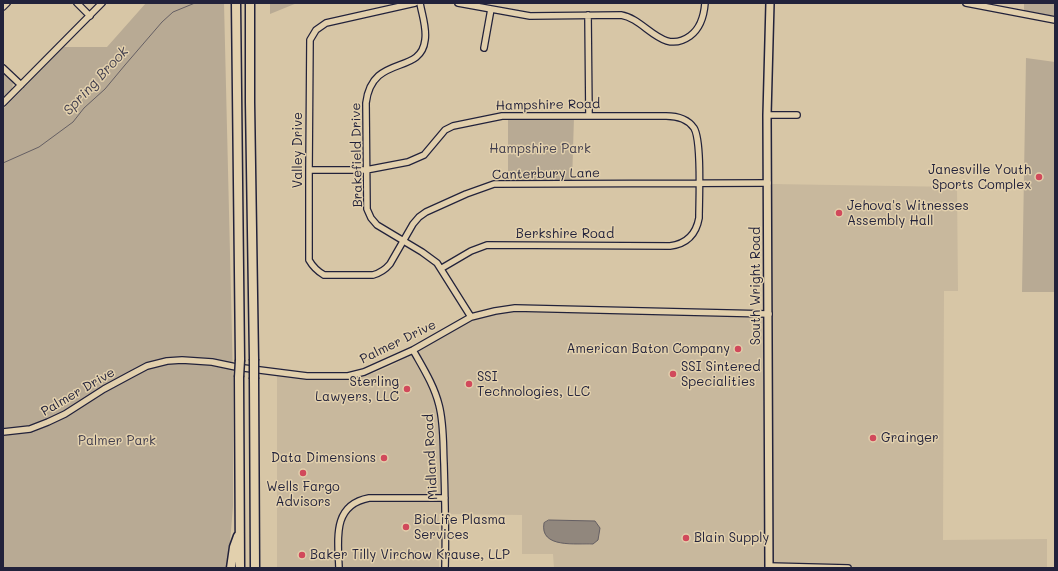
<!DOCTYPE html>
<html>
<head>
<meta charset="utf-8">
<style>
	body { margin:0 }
	#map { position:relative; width:1058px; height:571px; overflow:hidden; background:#d7c6a6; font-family:Mali,sans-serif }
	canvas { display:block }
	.frame { position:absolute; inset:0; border:4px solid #22223b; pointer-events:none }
</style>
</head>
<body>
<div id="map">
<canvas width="1058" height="571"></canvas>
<div class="frame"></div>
</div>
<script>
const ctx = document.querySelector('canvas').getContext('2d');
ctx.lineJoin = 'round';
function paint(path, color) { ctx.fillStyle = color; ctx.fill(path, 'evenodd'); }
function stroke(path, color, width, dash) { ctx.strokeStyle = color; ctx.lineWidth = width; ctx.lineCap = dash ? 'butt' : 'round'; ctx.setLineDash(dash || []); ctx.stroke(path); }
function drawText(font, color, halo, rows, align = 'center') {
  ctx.font = font + ' Mali,sans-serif'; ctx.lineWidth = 3; ctx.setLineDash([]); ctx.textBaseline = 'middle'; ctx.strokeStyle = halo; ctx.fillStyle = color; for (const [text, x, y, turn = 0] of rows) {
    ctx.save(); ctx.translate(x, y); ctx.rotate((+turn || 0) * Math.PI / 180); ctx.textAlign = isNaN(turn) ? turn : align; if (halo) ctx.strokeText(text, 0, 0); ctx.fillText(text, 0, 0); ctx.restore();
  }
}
paint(new Path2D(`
	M772,184L957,187L958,291H944L943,540L1047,539V568L955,567L954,568H772Z
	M525,311L761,318L763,320V326L764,568H554L553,554H522V515L439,514V568H277V375L309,379L341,380L374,373L391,366L460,326L477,319L502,312Z`), '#c8b89d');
paint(new Path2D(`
	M146,3H224L233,379V506L228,568H3V109L64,47H107Z
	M270,3H297L270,14Z
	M1024,3H1055V18L1024,12Z
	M1026,58L1055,62V292H1022Z
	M3,73L13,83L12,89L3,98Z
	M508,117H574L572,182L508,181Z`), '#b8aa94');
const water = new Path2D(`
	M549,520L595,521L600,528L598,540L593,544C577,543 539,549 544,523Z`);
paint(water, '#91877d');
stroke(water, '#655f63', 1);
stroke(new Path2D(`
	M3,163L39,147L73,122L84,108L105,89L125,65L162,22L173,12L195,3`), '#655f63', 1);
const minor = new Path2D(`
	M77,3L90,16
	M415,3L326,23L316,30L310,40L309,170V260C313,267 317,271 324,275H373C380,273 385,270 390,264L413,224L419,217L426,212L466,194L494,184L768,183
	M420,3C422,15 427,28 425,40C421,76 372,53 366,103L367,209L371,218L377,225L422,252L437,263L471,317
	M458,3L530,16L621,15C646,19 662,56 690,36C701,28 704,16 705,3
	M966,3L1055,20
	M3,7L7,3
	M588,15L589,116
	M484,48L491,9
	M3,68L21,85
	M3,103L102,3
	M767,115H797
	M309,170H366L408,162L424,155L445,130L453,126L502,116H666C677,116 687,118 694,128C702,141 699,200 699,218C696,235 686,244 670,246L487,245L471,251L442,268
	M413,350C423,368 434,385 439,405C444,424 443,444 444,464C445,498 446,533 445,568
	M3,432L30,429L48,422L65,414L104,389L130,375L147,366L167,361L182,360L212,362L236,367L307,376H348L364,372L413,350L471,317L495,311L515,308L769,314
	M769,566L848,568
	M339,568C338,539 332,505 369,498H445`);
const major = new Path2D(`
	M769,568L767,115L770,3`);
const highway = new Path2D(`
	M236,3L240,360
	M250,3V102L254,359
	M239,377L240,568
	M254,379L255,568
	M231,568L234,547L238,536`);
stroke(minor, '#22223b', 8);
stroke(major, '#22223b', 10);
stroke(highway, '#22223b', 11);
stroke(minor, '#e2d0ad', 5.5);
stroke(major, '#e2d0ad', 7);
stroke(highway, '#e2d0ad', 8);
const highwayBridge = new Path2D(`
	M239,377L240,360
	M254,379V359`);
stroke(highwayBridge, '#22223b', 11, []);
stroke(highwayBridge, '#e2d0ad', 8);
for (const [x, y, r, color] of [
	[1039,177,4,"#d1495b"],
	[839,213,4,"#d1495b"],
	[738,349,4,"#d1495b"],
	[673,374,4,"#d1495b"],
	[469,384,4,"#d1495b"],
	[407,389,4,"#d1495b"],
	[873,438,4,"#d1495b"],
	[384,458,4,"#d1495b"],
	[303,473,4,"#d1495b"],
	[406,527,4,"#d1495b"],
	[686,538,4,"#d1495b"],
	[302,555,4,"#d1495b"]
]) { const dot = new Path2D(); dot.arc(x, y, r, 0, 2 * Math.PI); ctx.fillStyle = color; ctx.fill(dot); stroke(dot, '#e2d0ad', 1.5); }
drawText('13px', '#22223b', '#e2d0ad', [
	["Hampshire Road",548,105,-1],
	["Valley Drive",298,150,-90],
	["Brakefield Drive",357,155,-91],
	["Canterbury Lane",546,174,-1],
	["Berkshire Road",565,234],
	["South Wright Road",756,286,-90],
	["Palmer Drive",398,342,-26],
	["Palmer Drive",78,392,-30],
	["Midland Road",431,457,-93]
]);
drawText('13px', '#403d4d', '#e2d0ad', [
	["Hampshire Park",540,149],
	["Palmer Park",117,441]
]);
drawText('13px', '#22223b', '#e2d0ad', [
	["Janesville Youth",1031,170,"right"],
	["Sports Complex",1031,185,"right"],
	["Jehova's Witnesses",847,206],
	["Assembly Hall",847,221],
	["American Baton Company",730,349,"right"],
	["SSI Sintered",681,367],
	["Specialities",681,382],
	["SSI",477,377],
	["Technologies, LLC",477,392],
	["Sterling",399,382,"right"],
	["Lawyers, LLC",399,397,"right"],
	["Grainger",881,438],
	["Data Dimensions",376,458,"right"],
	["Wells Fargo",303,487,"center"],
	["Advisors",303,502,"center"],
	["BioLife Plasma",414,520],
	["Services",414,535],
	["Blain Supply",694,538],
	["Baker Tilly Virchow Krause, LLP",310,555]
], 'left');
drawText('italic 14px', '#43404f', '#e2d0ad', [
	["Spring Brook",96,81,-47]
]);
</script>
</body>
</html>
